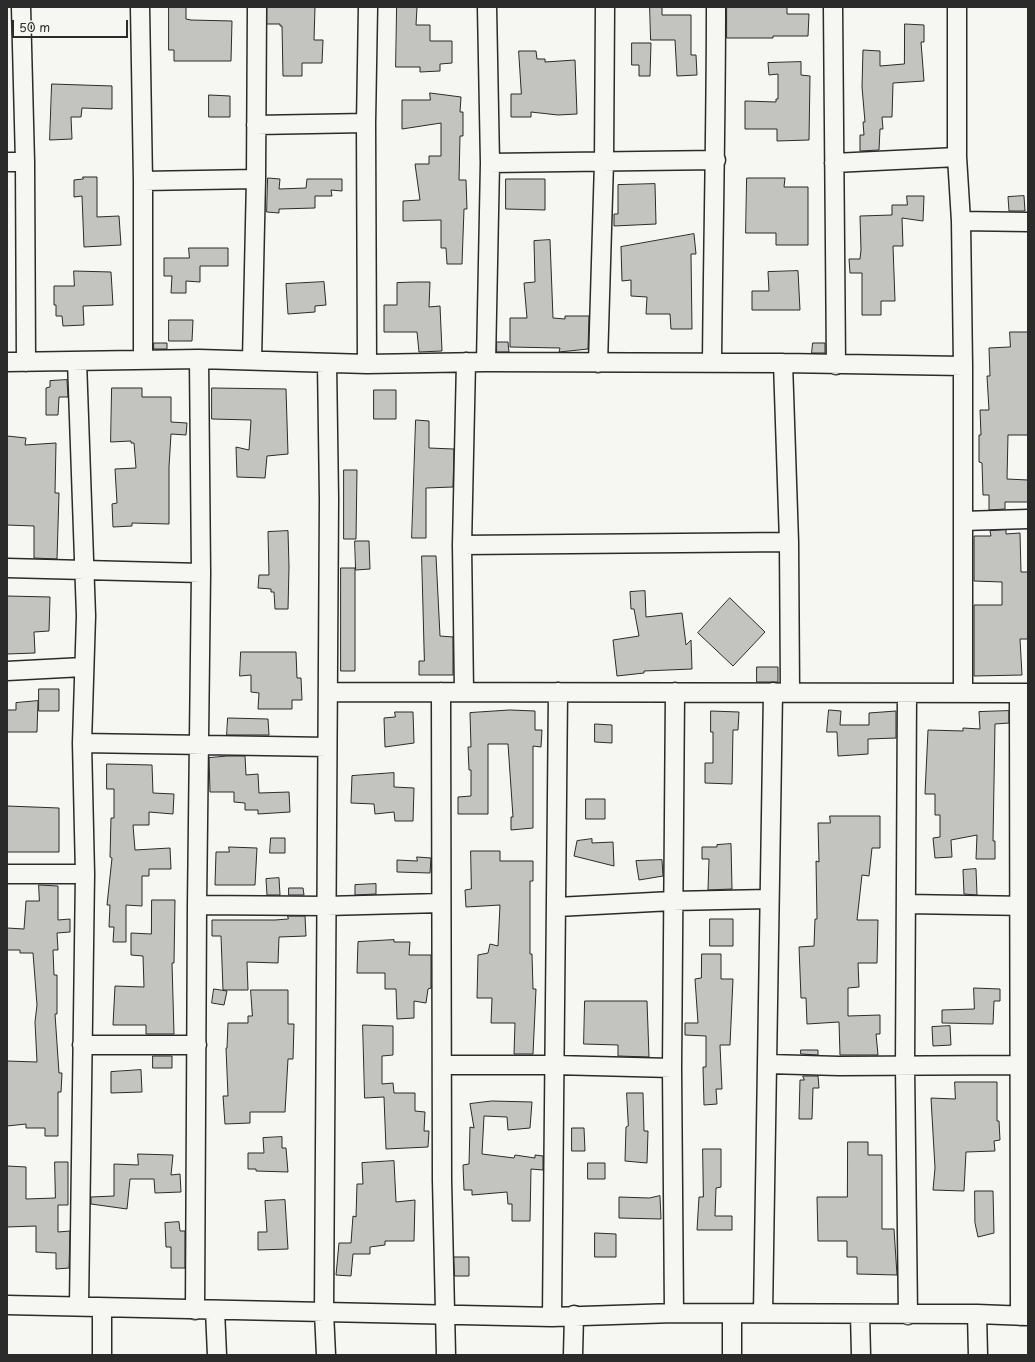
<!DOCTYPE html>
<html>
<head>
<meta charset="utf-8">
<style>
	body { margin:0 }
	#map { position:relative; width:1035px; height:1362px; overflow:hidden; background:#f6f6f2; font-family:"Playpen Sans",sans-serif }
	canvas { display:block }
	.frame { position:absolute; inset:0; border:8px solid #2b2b2b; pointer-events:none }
	.scale { position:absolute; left:12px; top:20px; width:116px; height:18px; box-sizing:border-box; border:2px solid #2b2b2b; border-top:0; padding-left:5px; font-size:12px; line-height:14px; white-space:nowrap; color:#2b2b2b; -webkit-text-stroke:3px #f6f6f2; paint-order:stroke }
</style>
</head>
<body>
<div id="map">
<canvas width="1035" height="1362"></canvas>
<div class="frame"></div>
<div class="scale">50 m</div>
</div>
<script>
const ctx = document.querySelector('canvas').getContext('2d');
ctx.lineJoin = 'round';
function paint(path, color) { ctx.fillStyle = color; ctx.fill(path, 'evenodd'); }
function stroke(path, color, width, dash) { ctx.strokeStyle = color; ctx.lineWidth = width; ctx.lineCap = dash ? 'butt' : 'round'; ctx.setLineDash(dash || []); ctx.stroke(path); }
const building = new Path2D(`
	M169,7H186V19L191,20L232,21L231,61H174V50H169Z
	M267,7H315L314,40H323L322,63H302V76H283L282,26H280V24H267Z
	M397,7H417L416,25H430V41H452V63L440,64V71L420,72V67H396Z
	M650,7H662V15H691V55H696L697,75L677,76L675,40H651Z
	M727,7H787V14H809L808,36H773V38H727Z
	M905,24L924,25V42H921L924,81L893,83L892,117H882L883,129H880L879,150L860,151V135H864L863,122H865L862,87L863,50L880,51V66L904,64Z
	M632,43H651L650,76H639V65H632Z
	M519,51H536L537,59H545V62L575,60L577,114L558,115L531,112V117H511V94H521Z
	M801,62V75L810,76L809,140L777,141V129H745V101L776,102V99H778V74L769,75L768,63Z
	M52,84L112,86V109L82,108L81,117H71L72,139L50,140Z
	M430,93L461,97L460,112H463V136H460L459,180H466L467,209H464L462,264H447L446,248H441V220L403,221V201L420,200L415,164H429V156H441V123L402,129V100H430Z
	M209,95L230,96V117H209Z
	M83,177H97V217L119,216L121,245L84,247L82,196L74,197V180L83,179Z
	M268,178L280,179L279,189L306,188L307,179H342V191L331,190L332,196H315V208L279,209V213L267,212Z
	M747,178H785L784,187H808V245H776V233H746Z
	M506,179H545V210L506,209Z
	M655,184L656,224L614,226V214H618V185Z
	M907,196H924L923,221L902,218L903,246H893L895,301H881V315H862V273H850L849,259H860L861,250L860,216L892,215V205H907Z
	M1024,196L1025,211H1009L1008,197Z
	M694,234L696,254H691L692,329H671L670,314H646L647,297L631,296V280L622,281L621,247Z
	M550,240L553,318L565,319V316H589L588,349L559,352L560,348L510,347V318H527L524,283L535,282L534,241Z
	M189,248H228V266H200V282L186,281V293H171L172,276H164V258H189Z
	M74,271L111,272L113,305L83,306L84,325L63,326L62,316H56V305H54V286H74Z
	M798,271L800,310H752V291H769L768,272Z
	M324,282L326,305L315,306V312L288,314L286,284Z
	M415,282H430L429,307L440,306L442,351L419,352L417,332H384V305H397V283Z
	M169,320H193L192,341H169Z
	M1010,332H1028V435H1008L1007,479L1028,480V502H1005V509L989,510V495H983L982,463L979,462V435H981L980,410H989L987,376H990L989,348L1010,347Z
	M497,342H508L509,352H497Z
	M154,343H167V349H154Z
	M813,343H825V353H812Z
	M67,380L68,397H59L58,415H46V388L50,387V381Z
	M112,388H142V397H171V422L187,423L186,435L171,434L169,467V524L132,523V526L113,527L112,504L117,503L115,469L136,468L134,443H131V441L111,442Z
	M212,388L286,389L288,454L267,456L265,478L237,477L236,447L249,450L251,420L212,419Z
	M374,390H396V419H374Z
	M416,420L429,421V448L454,449L453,487L426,488V538H412Z
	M7,436L26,438L25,445L56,443L55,493H59L57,559L34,558V526L7,525Z
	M344,470H357L356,539H344Z
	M1006,530V534L1020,533L1021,572H1028V639H1020L1022,675L974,676V605H1002V582L974,581V536H991L990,531Z
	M288,531L289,567L288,609H275L274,592H271V589L258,588L259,575H269L268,532Z
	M355,541H369L370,569L356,570Z
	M422,556H436L440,636L453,637V675H419V661H424Z
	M341,568H355V671H341Z
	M645,591L646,617L682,613L686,645L691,640L692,669L644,671V673L617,676L613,640L639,636L634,609H631L630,592Z
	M7,596L50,597L49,631L34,632L35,653L7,654Z
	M730,598L765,632L733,666L698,633Z
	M241,652H296L297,678H301L302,700H292V709H258L259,693L251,692V675L240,676Z
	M757,667H778V682H757Z
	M39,689H59V711H39Z
	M38,701L37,732H7V710H16V703Z
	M510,710L535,711V730H542L541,747L533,746V828L511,830V817H513L508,744H488V814H458V797L471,796V770H469L468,747H471L470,713Z
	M829,710L841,711L840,725H869V713L896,711V738L868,739V754L838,756L837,732H827Z
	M711,711L739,712L738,730H733L732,784L705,783V763H713V732H711Z
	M1009,711V723L995,724L993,841H995V859H976L977,835L951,840L952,857L935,858L933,838L940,837V815H935V794H925L928,730L963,731V728L980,729L979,712Z
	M395,712H413L414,743L385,747L384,718L395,717Z
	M228,718L268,719L269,735H227Z
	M595,724L612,725V743L595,742Z
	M228,756H245L246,775L258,774L259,793L289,792L290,812L258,814V810H245V803L234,802V792H210L209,758Z
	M107,764L152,765L153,793L174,794L173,814L149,812V825H133L135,850L170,848L171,869H149V876H142V906L126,905V942H113L114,927H109L110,905H107L112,858L110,857L111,818H114V789H107Z
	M394,773V787L414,788L413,821H395L394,812L375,814L374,804L351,803L352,776Z
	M586,799H605V819H586Z
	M7,806L59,808V852H7Z
	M830,816H880V848H872L869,876L862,875L857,920H878L877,963H858L859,987L848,988V1016L880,1015V1034H876L878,1055H840L839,1022L807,1024L806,998H801L799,947L814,946L815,919H817L816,861L819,862L818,823H830Z
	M271,838H285V853H270Z
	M592,839V843L613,842L614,866L574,856L577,841Z
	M731,844L732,889L708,890L709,859H702V847H717V845Z
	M229,847L257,848L255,885H215L216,852H229Z
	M471,851H500V861H533V881H530V954H532L533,989H536L533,1054H514L515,1023H491L492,998H477L478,955L488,953L490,944L498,946L500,905L466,907L465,890L471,889Z
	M417,857L431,858L430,873L397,872V860L417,861Z
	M662,860L663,876L639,880L636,861Z
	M976,869L977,895L964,894L963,870Z
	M279,878L280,895H267L266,879Z
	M376,884V894L355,895V885Z
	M39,885L58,886V920L70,919V932L57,933L58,950H53L54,975H57V1014H55L59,1073H62L61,1092H58V1136H45V1128H26V1124L7,1126V1061L37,1062L35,1022L37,1005L33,953H20V950H7V928L24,929L26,901H39Z
	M289,888H303L304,895H289Z
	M152,900H175L174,963H172L174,1034H146V1025H113L115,986L144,987L143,956L131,955V933L151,934Z
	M288,916H305L306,936L279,937L278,963L247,962L248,990H223L221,936H212V920H275L288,919Z
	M710,919H733V946H710Z
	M394,940V942H410L409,955H431V988L428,989L426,1003L414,1001V1018L397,1019L396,989H385V973H357L358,942Z
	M702,954H721V979H733L730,1045H720L722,1089H716L717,1104L704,1105L703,1067H706V1036L685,1035V1023H698L695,979L701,978Z
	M974,988L1000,989V1001H994L993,1024L942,1023V1010L974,1009Z
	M214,989L227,991L224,1005L212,1003Z
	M251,990H288V1024H294L293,1059H288L285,1112H250V1123L225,1124L223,1096H228L226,1048H227L228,1023H248V1016H252Z
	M585,1001H647L649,1057L618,1056V1045L584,1044Z
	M363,1025L393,1026V1055L382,1056V1084L393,1083L394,1093H415V1111L425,1112L424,1131H429L428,1147L386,1149L384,1097L365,1098Z
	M950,1026L951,1045L933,1046L932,1027Z
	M801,1050H818V1055L801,1054Z
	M153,1056H172V1068H153Z
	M141,1070L142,1092L111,1093V1072Z
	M803,1076H818L819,1088H813L812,1119H799L800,1080H804Z
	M955,1082H997V1121H999L1000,1140L994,1141L995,1151L966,1152L964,1191L933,1190L935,1168L931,1098L955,1099Z
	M627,1093H643L644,1131H648L647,1163L625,1161L626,1127L628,1126Z
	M492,1101L532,1102L530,1128L508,1130L507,1117L484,1116L482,1154L514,1158L515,1155L535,1158V1155L543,1156V1170L531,1169L530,1221H512V1204H508L507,1192L472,1195V1190H464L463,1165L469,1164L470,1127L474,1128L470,1104Z
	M572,1128H584L585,1151H572Z
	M282,1137V1148H286L288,1172L256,1171V1169H248V1153H264L263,1138Z
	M848,1142H868V1155H882V1229H894L897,1275L857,1274V1257H847V1241H818L817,1197H847Z
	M703,1149H721V1187L716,1188L715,1216H732V1230H697L699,1197H703Z
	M138,1154L173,1155L171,1175L180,1174L181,1192L155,1193L154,1179H130L127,1209L91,1204V1197L114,1196V1164L138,1165Z
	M394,1161L396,1202L415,1200L414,1241H385V1245L370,1247V1254H353L351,1276L336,1275L339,1243H351L353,1216L356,1217L357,1184H363L362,1163Z
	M55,1162H68V1205H58V1232L70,1231L69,1268L56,1269V1253L36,1252V1226L7,1227V1166L26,1167V1199L55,1198Z
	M588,1163H605V1179H588Z
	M975,1191H993L994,1233L978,1237L975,1223Z
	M660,1196L661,1219L619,1218V1197L649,1198Z
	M285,1200L288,1249L258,1250V1232H267L265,1201Z
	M179,1222L180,1231H185V1268H171V1247H166L165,1223Z
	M595,1233L616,1234V1257H595Z
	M454,1257H469V1276H455Z`);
paint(building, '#c3c3c0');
stroke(building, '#2b2b2b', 1);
const street = new Path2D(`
	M21,7L25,162L26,362
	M140,7L143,181V360
	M833,7L836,365
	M957,7V157L961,221L963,366V693
	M256,125L366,123
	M7,162H25
	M490,163L716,160
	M834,163L957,157
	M143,181L256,179
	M961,221L1028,222
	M252,360L256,179L257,7
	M77,361L86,616L82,743L85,874L79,1306
	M7,362L199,359L367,364L486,362L783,363L963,366
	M486,362L490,163L487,7
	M598,363L604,162L605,7
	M712,363C713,245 716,126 716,7
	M783,363L789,542L790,692
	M367,364L366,123L368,7
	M963,521L1028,519
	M462,545L789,542
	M7,568L201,573
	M7,671L83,667
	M328,692L1028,693
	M441,692L442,1180L446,1355
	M464,692L462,545L466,362
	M907,693L905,1066L908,1315
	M1019,693L1020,1316
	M82,743L327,747
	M7,874H85
	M906,904L1028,906
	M197,905L326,906L441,903
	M557,907L672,901L769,899
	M82,1045H197
	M768,1064L839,1066L1019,1065
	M442,1065H554L672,1068
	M7,1305L552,1317L674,1313L977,1314L1028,1316
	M195,1310L197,905L201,573L199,359
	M215,1310L217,1355
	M674,1313L672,1068L675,692
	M763,1313L773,692
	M732,1314V1355
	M860,1314L861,1355
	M977,1314L978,1355
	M552,1317L558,692
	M102,1355V1308
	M326,1355L324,1312L329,499L327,363
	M573,1355L574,1315`);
stroke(street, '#2b2b2b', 21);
stroke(street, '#f6f6f2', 18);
</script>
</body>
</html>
